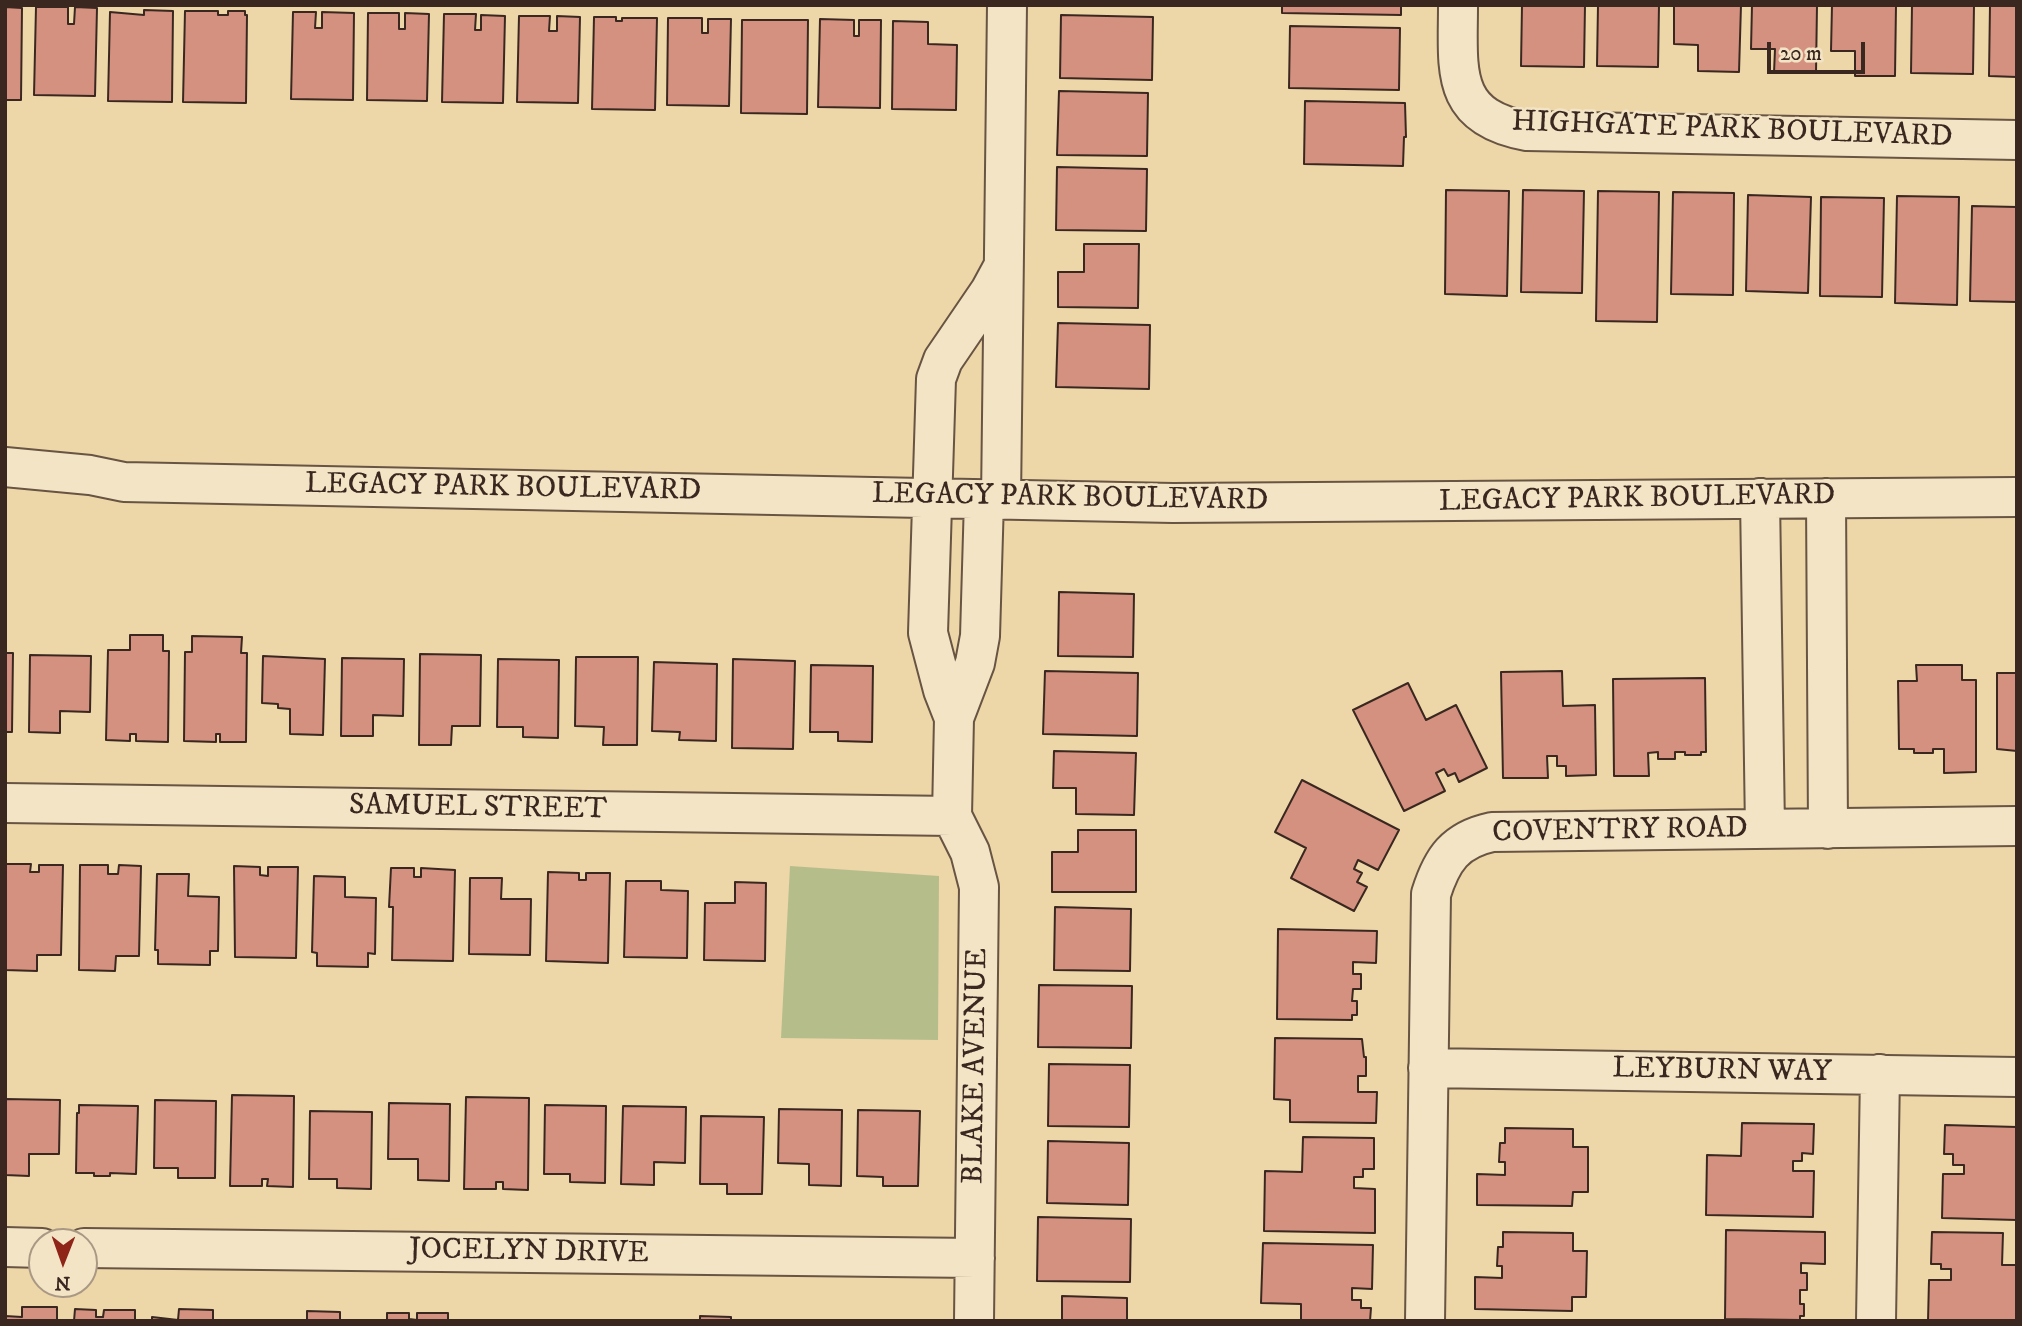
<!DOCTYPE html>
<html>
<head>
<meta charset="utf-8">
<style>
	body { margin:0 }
	#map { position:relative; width:2022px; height:1326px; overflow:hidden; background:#edd6a8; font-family:"IM FELL DW Pica",serif }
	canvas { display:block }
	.frame { position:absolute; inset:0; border:7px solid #3a2820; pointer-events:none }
	.north { position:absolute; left:28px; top:1228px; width:70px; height:70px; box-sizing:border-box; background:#f3e4c6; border:2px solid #a99984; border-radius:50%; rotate:181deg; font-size:19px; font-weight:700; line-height:28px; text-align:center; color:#3a2820 }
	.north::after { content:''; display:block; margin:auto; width:24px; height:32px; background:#8f2418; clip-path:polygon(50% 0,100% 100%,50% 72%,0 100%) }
	.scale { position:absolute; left:1767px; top:42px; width:98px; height:32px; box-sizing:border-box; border:4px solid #3a2820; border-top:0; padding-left:9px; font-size:21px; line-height:24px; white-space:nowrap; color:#3a2820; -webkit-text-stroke:5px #f3e4c6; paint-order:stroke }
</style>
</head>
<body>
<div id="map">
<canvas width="2022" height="1326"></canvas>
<div class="frame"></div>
<div class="north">N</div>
<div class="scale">20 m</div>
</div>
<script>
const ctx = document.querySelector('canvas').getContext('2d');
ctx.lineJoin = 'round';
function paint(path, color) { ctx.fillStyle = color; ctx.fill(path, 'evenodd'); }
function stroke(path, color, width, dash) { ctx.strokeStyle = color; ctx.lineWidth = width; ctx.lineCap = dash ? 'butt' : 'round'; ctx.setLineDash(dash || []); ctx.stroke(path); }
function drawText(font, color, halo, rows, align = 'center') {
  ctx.font = font + ' "IM FELL DW Pica",serif'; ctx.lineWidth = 5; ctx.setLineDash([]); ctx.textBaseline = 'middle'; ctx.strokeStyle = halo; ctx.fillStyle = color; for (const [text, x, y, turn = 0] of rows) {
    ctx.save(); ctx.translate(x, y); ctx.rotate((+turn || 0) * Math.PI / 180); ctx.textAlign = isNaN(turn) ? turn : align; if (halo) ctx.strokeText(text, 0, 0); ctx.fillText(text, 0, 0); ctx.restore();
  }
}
paint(new Path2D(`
	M790,866L939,876L938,1040L781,1038Z`), '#b5be8a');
const building = new Path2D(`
	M1282,5H1401V15L1282,13Z
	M1522,5H1585L1584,67L1521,66Z
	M1598,5H1659L1658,67L1597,66Z
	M1674,5H1741L1739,72L1698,71V45L1674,44Z
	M1752,5H1817L1816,73H1774L1775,49H1751Z
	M1832,5H1896L1895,76H1855V51H1831Z
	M1912,5H1974L1973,74L1911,73Z
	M1990,5H2017V77L1989,76Z
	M5,7L22,8L21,100H5Z
	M36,7H68V24H74L75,7L97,8L95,96L34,95Z
	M144,10L173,11L172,102L108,101L110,12L144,15Z
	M185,11H218V15H228V11H245V15H247L246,103L183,102Z
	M293,12H316L315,28H322V12L354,13L353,100L291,99Z
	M368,13H399V29H405V13L429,14L427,101L367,100Z
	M444,14H476L475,30H481V15L505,16L503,103L442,102Z
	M1061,15L1153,17L1152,80L1060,78Z
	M519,16H550L549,31H557V16L580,17L578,103L517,102Z
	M594,17H616V21H622V18H657L655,110L592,109Z
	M668,18H702V33H708V19H731L729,106L667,105Z
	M820,19L854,20V36H859V20H881L880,108L818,107Z
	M742,20H808L807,114L741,113Z
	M893,21L928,22V44L957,45L956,110L892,109Z
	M1290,26L1400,28L1399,90L1289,88Z
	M1059,91L1148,93L1147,156L1057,155Z
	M1305,101L1405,103L1406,137H1404L1403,166L1304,164Z
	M1057,167L1147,169L1146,231L1056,230Z
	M1446,190L1509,191L1507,296L1445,294Z
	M1523,190L1584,191L1582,293L1521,292Z
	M1598,191L1659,192L1657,322L1596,321Z
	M1673,192L1734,193L1733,295L1671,294Z
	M1748,195L1811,197L1808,293L1746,291Z
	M1897,196L1959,197L1957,305L1895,303Z
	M1821,197L1884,198L1882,297L1820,296Z
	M1972,206L2017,207V302L1970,301Z
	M1084,244H1139L1138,308L1058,307V272H1084Z
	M1058,323L1150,325L1149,389L1056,387Z
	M1059,592L1134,594L1133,657L1058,656Z
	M130,635H163V651H169L168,742L136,741V734H130V741L106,740L108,650H130Z
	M192,636L242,637L241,653H247L246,742H220V734H216V742L184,741L185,652H192Z
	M5,653H13L12,732H5Z
	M420,654L481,655L480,726H452L451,745H419Z
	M30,655L91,656L90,712L60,711V733L29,732Z
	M263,656L325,659L323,735L290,734V709L278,708V704L262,703Z
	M576,657H638L637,745H603L604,727L575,726Z
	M342,658L404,659L403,716L373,715V736H341Z
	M498,659L559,660L558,738L523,737V727H497Z
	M733,659L795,661L793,749L732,748Z
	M654,662L717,664L716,741L679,740L680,732L652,731Z
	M811,665L873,666L872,742L838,741V732H810Z
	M1916,665H1962V680H1976V772L1944,773V749H1933V753H1914V749H1899L1898,681H1917Z
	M1045,671L1138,673L1137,736L1043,734Z
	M1562,671L1563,706L1595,705L1596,775L1566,776V766H1557V756H1547L1548,778H1503L1501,672Z
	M1997,673H2017V751L1997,749Z
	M1705,678L1706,752H1701V755H1685V752H1675V759H1658V752L1648,753L1649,776H1614L1613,679Z
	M1408,683L1426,720L1456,705L1487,768L1459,782L1455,773L1448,776L1444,769L1436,773L1445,791L1404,811L1353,710Z
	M1054,751L1136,753L1134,815L1076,814V788H1053Z
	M1302,780L1399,830L1378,870L1358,860L1354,869L1362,873L1357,882L1367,887L1354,911L1291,878L1306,848L1275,832Z
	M1078,830H1136V892H1052V852H1078Z
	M5,864H31L30,872H39V865H63L61,955H37V971L5,970Z
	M80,865H108V874H118L119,865L141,866L139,956H116L115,971L79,970Z
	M234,866L260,867V875L268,876V867H298L296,958L235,957Z
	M391,868H414V877H421V868L455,870L453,961L392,960L393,907H389Z
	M548,872L579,873V880H586V873H610L608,963L546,961Z
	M157,874H189L188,896L219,897L218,951H210V965L158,964V950H155Z
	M314,876L345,877V897L376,898L375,954L368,953V967L317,966V953L312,952Z
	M470,878H502L501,899H531L530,955L469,954Z
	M626,881H661V890L688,891L687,958L624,957Z
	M735,882L766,883L765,961L704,960L705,903H735Z
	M1055,907L1131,909L1130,971L1054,970Z
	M1278,929L1377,931L1376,963L1353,962V974H1361V989H1353L1352,1001H1357V1015H1352V1020L1277,1019Z
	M1039,985L1132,986L1131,1048L1038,1047Z
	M1275,1038L1362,1039L1364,1057H1366V1076H1358V1092H1377L1376,1123L1290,1122V1100L1274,1099Z
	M1049,1064L1130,1065L1129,1127L1048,1126Z
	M232,1095L294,1096L293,1187L267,1186L268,1179H262V1186H230Z
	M466,1097L529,1098L528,1190L503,1189V1182H496V1189H464Z
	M5,1099L60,1100L59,1154H29V1176L5,1175Z
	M155,1100L216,1101L215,1178H178V1168H154Z
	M389,1103L450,1104L449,1181L418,1180V1159H388Z
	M79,1105L138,1106L136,1174L110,1173V1176H94V1173H76L77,1113H79Z
	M545,1105L606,1106L605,1183L570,1182V1174H544Z
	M623,1106L686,1107L685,1163L654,1162V1185L621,1184Z
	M779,1109L842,1110L841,1186L809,1185V1164L778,1163Z
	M858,1110L920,1111L918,1186H883V1177L857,1176Z
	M310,1111L372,1112L371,1189L337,1188V1179H309Z
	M701,1116L764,1117L762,1194H727V1184H700Z
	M1742,1123L1814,1124L1813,1154L1802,1153V1161H1793V1171H1814L1813,1217L1706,1215L1707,1155L1741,1156Z
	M1945,1125L2017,1127V1220L1942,1218L1943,1174H1964V1165H1953V1154H1944Z
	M1505,1128L1573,1129V1147H1588V1192H1573L1572,1206L1477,1205V1174L1505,1175V1162H1499L1500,1143H1505Z
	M1303,1137L1374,1138V1169H1363V1177H1354V1188L1375,1189V1233L1264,1231L1265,1171L1302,1172Z
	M1048,1141L1129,1143L1128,1205L1047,1203Z
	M1038,1217L1131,1219L1130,1282L1037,1281Z
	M1726,1230L1825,1232V1264L1801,1263V1273H1807V1290H1800V1304H1804V1316H1800V1320L1725,1319Z
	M1503,1232L1573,1233V1251H1587L1586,1297H1572V1311L1475,1309V1277L1502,1278V1266H1497L1498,1247H1503Z
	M1932,1232L2003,1233L2002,1265H2017V1321H1928L1929,1280H1951V1269H1941V1264H1931Z
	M1263,1243L1373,1245L1372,1289L1352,1288V1300H1361V1308H1371L1370,1321H1301V1304L1261,1303Z
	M1062,1296L1127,1298V1321H1062Z
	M22,1307H57V1321H5V1316L22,1317Z
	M75,1309L96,1310V1317H103L104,1310H135V1321H74Z
	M179,1309L213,1310V1321H152V1317L178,1320Z
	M307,1311L340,1312V1321H307Z
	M387,1313H409V1319L417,1320V1313H448V1321H387Z
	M700,1316L731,1317V1321H700Z`);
paint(building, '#d49180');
stroke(building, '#3a2820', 2);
const minor = new Path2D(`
	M1458,5C1458,70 1449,117 1527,131L2017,140
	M5,467L90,475L124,482L1173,503L2017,497
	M1760,498L1765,829
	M1826,498L1828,829
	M1001,500L1007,5
	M954,718L943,690L928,633L936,379L943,360L990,291L1003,267
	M5,803L952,816
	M1428,1068L2017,1077
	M5,1247L42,1248
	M84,1248L975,1258
	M974,1321L979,887L970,852L952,816L954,718L975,663L980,636L984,500
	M1425,1321L1431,894C1442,859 1455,840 1492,832L2017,826
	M1876,1321L1880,1074`);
stroke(minor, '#675442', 42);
stroke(minor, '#f3e4c6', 38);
drawText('30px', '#3a2820', '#f3e4c6', [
	["HIGHGATE PARK BOULEVARD",1732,131,2],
	["LEGACY PARK BOULEVARD",503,489,1],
	["LEGACY PARK BOULEVARD",1070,499,1],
	["LEGACY PARK BOULEVARD",1637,500,-1],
	["SAMUEL STREET",478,809,1],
	["COVENTRY ROAD",1620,832,-1],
	["BLAKE AVENUE",977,1066,-89],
	["LEYBURN WAY",1722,1072,1],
	["JOCELYN DRIVE",529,1253,1]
]);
</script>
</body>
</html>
